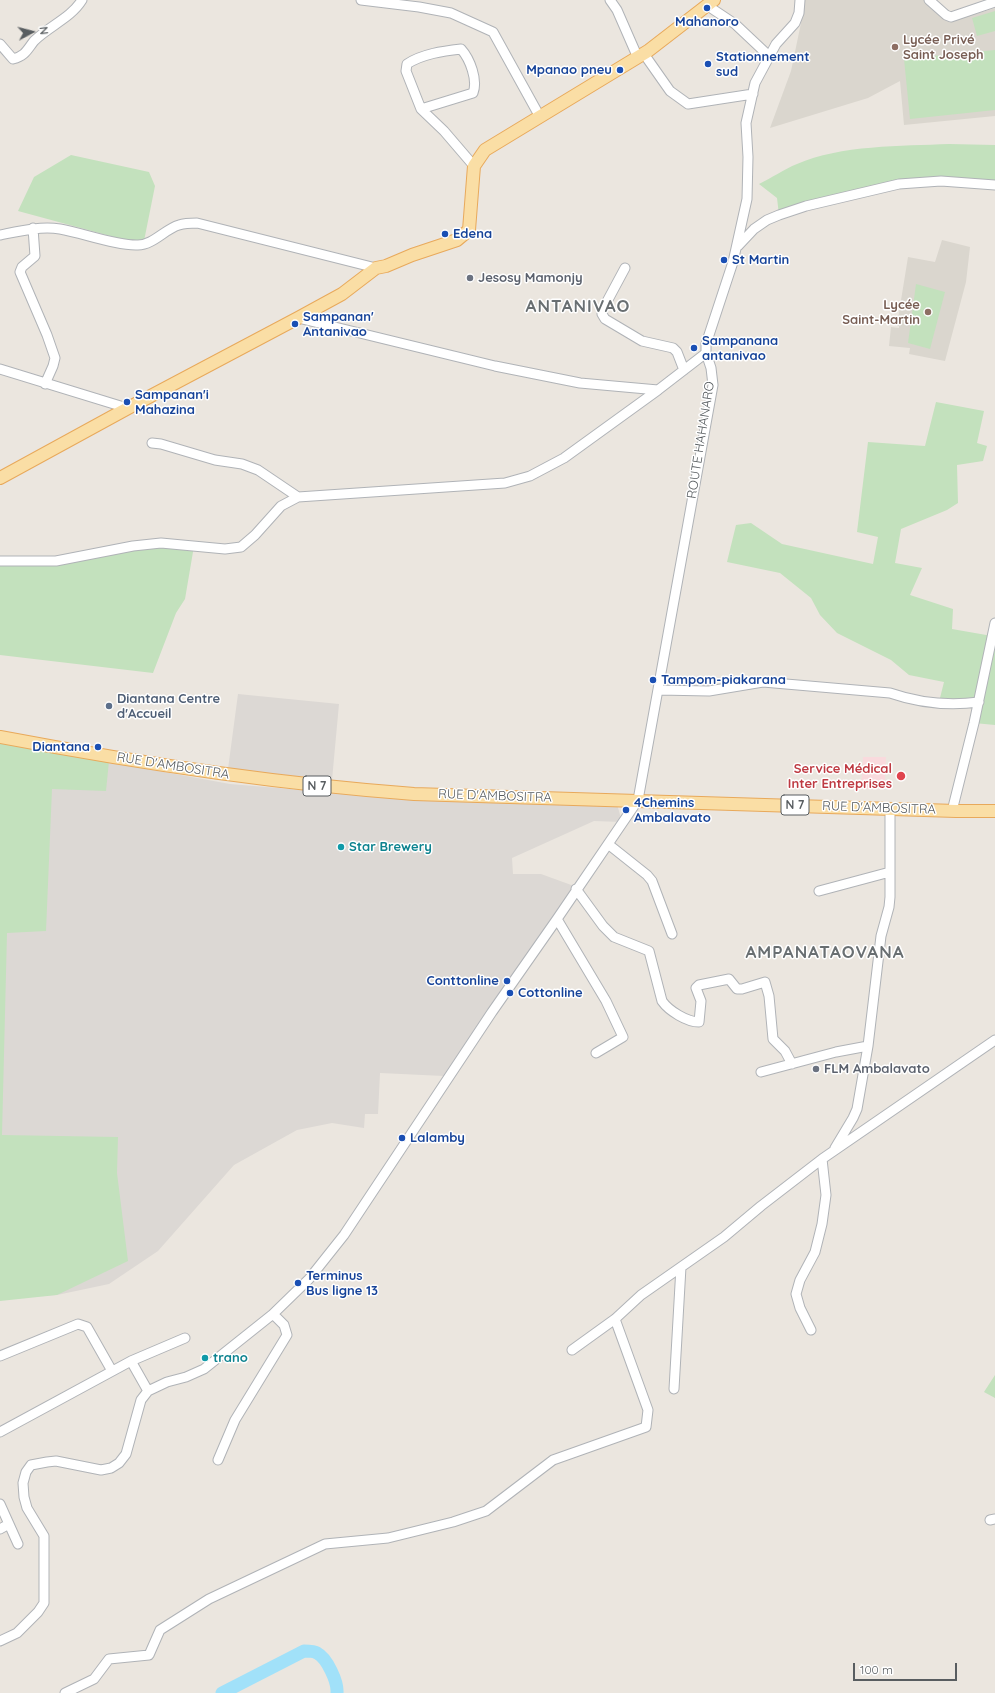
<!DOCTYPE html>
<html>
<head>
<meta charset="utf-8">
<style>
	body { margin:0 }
	#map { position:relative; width:995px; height:1693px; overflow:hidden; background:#ebe6df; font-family:Quicksand,sans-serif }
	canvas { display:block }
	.north { position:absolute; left:12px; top:12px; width:40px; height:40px; -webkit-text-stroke:3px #fff; paint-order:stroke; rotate:83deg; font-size:11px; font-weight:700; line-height:16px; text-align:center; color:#585d60 }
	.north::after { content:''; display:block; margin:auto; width:14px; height:18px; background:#585d60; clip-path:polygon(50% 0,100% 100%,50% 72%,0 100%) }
	.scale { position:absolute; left:853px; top:1663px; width:104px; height:18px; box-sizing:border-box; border:2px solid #585d60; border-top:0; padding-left:5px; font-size:12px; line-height:14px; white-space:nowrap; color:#585d60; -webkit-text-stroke:3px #fff; paint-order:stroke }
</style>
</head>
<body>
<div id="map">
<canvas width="995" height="1693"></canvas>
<div class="north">N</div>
<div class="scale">100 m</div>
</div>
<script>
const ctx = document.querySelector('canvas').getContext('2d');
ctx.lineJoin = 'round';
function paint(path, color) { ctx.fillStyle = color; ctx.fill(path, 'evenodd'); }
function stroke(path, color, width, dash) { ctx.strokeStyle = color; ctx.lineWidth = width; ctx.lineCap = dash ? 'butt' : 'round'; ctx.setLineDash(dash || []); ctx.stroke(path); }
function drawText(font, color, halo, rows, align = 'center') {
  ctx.font = font + ' Quicksand,sans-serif'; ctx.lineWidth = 3; ctx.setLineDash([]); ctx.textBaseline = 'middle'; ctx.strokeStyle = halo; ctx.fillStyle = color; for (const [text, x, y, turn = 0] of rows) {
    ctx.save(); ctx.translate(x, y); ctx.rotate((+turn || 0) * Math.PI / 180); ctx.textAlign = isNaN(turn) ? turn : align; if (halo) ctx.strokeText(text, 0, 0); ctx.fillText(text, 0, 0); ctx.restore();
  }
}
paint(new Path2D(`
	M238,694L339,704L332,780L228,769Z
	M10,744L230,784L373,796L617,804L622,822L594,821L512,858L513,874H541L574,886L444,1076L380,1073L378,1114H365L364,1128L332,1123L297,1130L234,1165L158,1251L109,1284L57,1295L0,1298V933Z`), '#dcd8d4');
paint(new Path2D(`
	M803,0H927L950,22L995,8V116L904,125L900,81L868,98L770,128L791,71L801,23Z
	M942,240L970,247L966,282L945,361L909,354L910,348L889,346L891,327L899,328V326L897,325L908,257L935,262Z`), '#dad6ce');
paint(new Path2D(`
	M863,757H886L885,782H881V789H861Z`), '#f9dadd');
paint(new Path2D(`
	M995,11V31L977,36L972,18Z
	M995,50V110L910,119L904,59Z
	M949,144L995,145V185L899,184L779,215L777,198L759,184C772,178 784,169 797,164C840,145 902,146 949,144Z
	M71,155L149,172L155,186L144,241L136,243L18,211L34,177Z
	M916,284L945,292L930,349L908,343Z
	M936,402L984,411L977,443L987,446L983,461L957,465L958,503L947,510L901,529L895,563L922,568L910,595L953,609L952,629L992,636L995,623V725L974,723L979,702H939L944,682L909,675L891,660L837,633L820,615L811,598L780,573L727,562L736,525L751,523L782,544L873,564L878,537L857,532L868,442L925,446Z
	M133,546H194L185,599L176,613L153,673L0,655V561L30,562Z
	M0,741L109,761L106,791L52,789L46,931L7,933L2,1135L118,1137L117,1173L128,1261L57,1295L0,1301Z
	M995,1375V1398L984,1392Z`), '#c3e1bd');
stroke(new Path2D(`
	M222,1693L304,1651C308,1651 314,1651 317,1653C327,1658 338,1682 337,1693`), '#a1e1f9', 13);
const minor = new Path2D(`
	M361,0L419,7L451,13L493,32L540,117
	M610,0L617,10L638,58
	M929,0L946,15L951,17L995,2
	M708,6L735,24L769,56
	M0,44L13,59C25,56 27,50 34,41C49,26 71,18 82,0
	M644,54L670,91L688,104L753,94
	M421,109L473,93C478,80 470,59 461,49C443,51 422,54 407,64L406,71L421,109L444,131L474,166
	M33,228L35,256L22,267L20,272L47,335L55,358L53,366L45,384
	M0,235C20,231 40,226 60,229C83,233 117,246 138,245C153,245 165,229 179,225C185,223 191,223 197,223L376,268
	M738,246L754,229L767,220L779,215L806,206L899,184L941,181L995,185
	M625,268L603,309L602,314L605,319L642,341L673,348L677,352L684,370
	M298,318L495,366L580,383L658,390
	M0,369L127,408
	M152,443L161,444L215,460L242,464L258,470L298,497
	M0,561H56L133,546L161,543L225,549L241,547L255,535L281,506L298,497L505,483L530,476L564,458L658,390L706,353
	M659,690L709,691L763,682L890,693C919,703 949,706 979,702
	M952,811L974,723L995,623
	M608,844L647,875L652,881L672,934
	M576,889L603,926L614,937L649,951L662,1001C669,1011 687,1022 699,1022L701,1001L696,988L699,985L729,979L737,989H742L765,982L769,996L773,1039L785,1051L792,1064
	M819,891L890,872
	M557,919L606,1001L623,1037L596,1053
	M761,1072L836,1052L868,1046
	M835,1148L853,1118L857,1109L868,1046L881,936L889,907L890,897V808
	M811,1330L800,1308L796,1294L800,1280L815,1252L822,1224L826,1195L822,1159
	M572,1350L615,1319L641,1295L724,1237L761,1206L822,1159L995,1040
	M0,1356L78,1324L87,1327L112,1371
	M131,1361L148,1391
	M674,1389L681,1267
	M0,1432L131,1361L185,1338
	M218,1460L235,1420L287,1335L284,1325L273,1314
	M0,1504L18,1544
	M990,1520L995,1519
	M0,1529L9,1524
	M0,1641L17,1633L38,1612L44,1603V1536L27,1508L24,1497L23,1483L26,1472L31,1465L47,1462L56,1461L101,1470L111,1468L119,1463L126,1454L141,1400L148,1391L167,1382L186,1377L204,1369L273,1314L309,1279L344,1235L492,1012L557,919L638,800L713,385L711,368L706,353V344L733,262L747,199L748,157L746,123L755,83L776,44L795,23L799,13L800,0
	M65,1693L94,1679L109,1659L149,1655L160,1630L209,1599L325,1544L388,1538L453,1522L486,1511L553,1460L646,1427L648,1410L615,1319`);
const major = new Path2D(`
	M0,478L130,407L298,318L342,294L376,268L386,266L412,255L457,240L469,230L474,166L485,150L648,51L714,0
	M0,737C137,763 275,784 414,794L956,811H995`);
stroke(minor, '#b0b3b7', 11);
stroke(major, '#e8a95b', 14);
stroke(minor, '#fff', 9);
stroke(major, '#fadea5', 12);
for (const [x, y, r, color] of [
	[707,8,4,"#1a4fb4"],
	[895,47,4,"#8d6e63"],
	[708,64,4,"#1a4fb4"],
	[620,70,4,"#1a4fb4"],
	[445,234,4,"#1a4fb4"],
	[724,260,4,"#1a4fb4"],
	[470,278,4,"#6b7280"],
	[928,312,4,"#8d6e63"],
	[295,324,4,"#1a4fb4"],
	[694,348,4,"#1a4fb4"],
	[127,402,4,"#1a4fb4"],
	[653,680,4,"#1a4fb4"],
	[109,706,4,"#5c6f8a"],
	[98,747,4,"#1a4fb4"],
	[901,776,5,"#e0444e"],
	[626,810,4,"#1a4fb4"],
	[341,847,4,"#0f9aa8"],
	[507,981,4,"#1a4fb4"],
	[510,993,4,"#1a4fb4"],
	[816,1069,4,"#6b7280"],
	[402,1138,4,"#1a4fb4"],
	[298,1283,4,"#1a4fb4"],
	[205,1358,4,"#0f9aa8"]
]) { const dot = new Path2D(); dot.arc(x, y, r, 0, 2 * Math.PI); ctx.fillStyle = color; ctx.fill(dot); stroke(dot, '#fff', 1.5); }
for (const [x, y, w] of [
	[317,786,28],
	[795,805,28]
]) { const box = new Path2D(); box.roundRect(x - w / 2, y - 10, w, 20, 3); ctx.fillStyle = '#fff'; ctx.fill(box); stroke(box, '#585d60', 1); }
drawText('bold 12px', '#585d60', null, [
	["N 7",317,786],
	["N 7",795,805]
]);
drawText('bold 13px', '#164399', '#fff', [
	["Mahanoro",707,22,"center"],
	["Stationnement",716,57],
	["sud",716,72],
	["Mpanao pneu",612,70,"right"],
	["Edena",453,234],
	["St Martin",732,260],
	["Sampanan'",303,317],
	["Antanivao",303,332],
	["Sampanana",702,341],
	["antanivao",702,356],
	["Sampanan'i",135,395],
	["Mahazina",135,410],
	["Tampom-piakarana",661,680],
	["Diantana",90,747,"right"],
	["4Chemins",634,803],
	["Ambalavato",634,818],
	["Conttonline",499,981,"right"],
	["Cottonline",518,993],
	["Lalamby",410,1138],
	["Terminus",306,1276],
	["Bus ligne 13",306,1291]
], 'left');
drawText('bold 13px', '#785e54', '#fff', [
	["Lycée Privé",903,40],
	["Saint Joseph",903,55],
	["Lycée",920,305,"right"],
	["Saint-Martin",920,320,"right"]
], 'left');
drawText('bold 13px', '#5b616d', '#fff', [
	["Jesosy Mamonjy",478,278],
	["FLM Ambalavato",824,1069]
], 'left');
drawText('13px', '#585d60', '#fff', [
	["ROUTE HAHANARO",701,440,-81],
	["RUE D'AMBOSITRA",173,766,9],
	["RUE D'AMBOSITRA",495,796,2],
	["RUE D'AMBOSITRA",879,808,2]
]);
drawText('bold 13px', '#4e5e75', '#fff', [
	["Diantana Centre",117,699],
	["d'Accueil",117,714]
], 'left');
drawText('bold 13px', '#be3a42', '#fff', [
	["Service Médical",892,769],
	["Inter Entreprises",892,784]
], 'right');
drawText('bold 13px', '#0d838f', '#fff', [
	["Star Brewery",349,847],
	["trano",213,1358]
], 'left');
ctx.letterSpacing = '1px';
drawText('bold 17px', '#696f72', '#fff', [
	["ANTANIVAO",578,307],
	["AMPANATAOVANA",825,953]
]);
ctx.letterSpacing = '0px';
</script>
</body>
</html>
